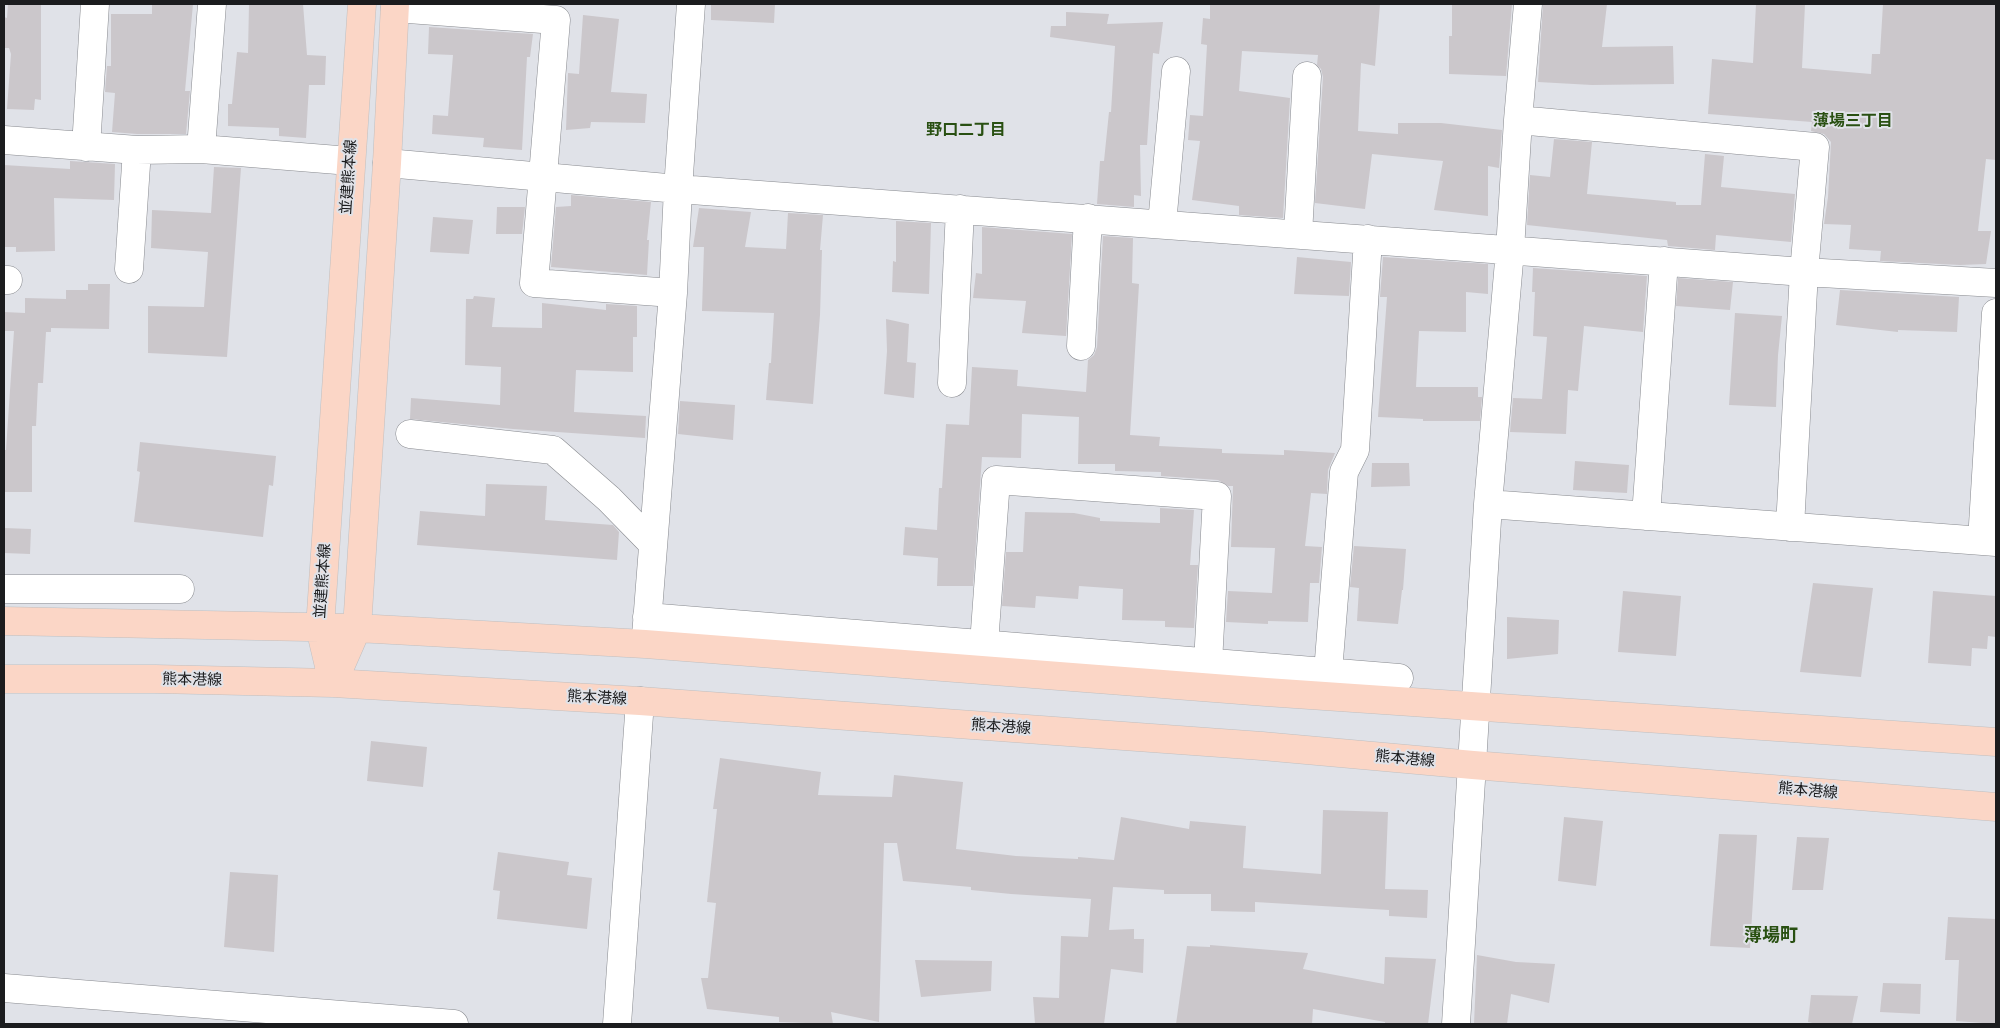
<!DOCTYPE html>
<html>
<head>
<meta charset="utf-8">
<style>
	body { margin:0 }
	#map { position:relative; width:2000px; height:1028px; overflow:hidden; background:#e0e2e8; font-family:"Libre Baskerville",serif }
	canvas { display:block }
	.frame { position:absolute; inset:0; border:5px solid #1b1c1e; pointer-events:none }
</style>
</head>
<body>
<div id="map">
<canvas width="2000" height="1028"></canvas>
<div class="frame"></div>
</div>
<script>
const ctx = document.querySelector('canvas').getContext('2d');
ctx.lineJoin = 'round';
function paint(path, color) { ctx.fillStyle = color; ctx.fill(path, 'evenodd'); }
function stroke(path, color, width, dash) { ctx.strokeStyle = color; ctx.lineWidth = width; ctx.lineCap = dash ? 'butt' : 'round'; ctx.setLineDash(dash || []); ctx.stroke(path); }
function drawText(font, color, halo, rows, align = 'center') {
  ctx.font = font + ' "Libre Baskerville","Noto Sans JP",serif'; ctx.lineWidth = 4; ctx.setLineDash([]); ctx.textBaseline = 'middle'; ctx.strokeStyle = halo; ctx.fillStyle = color; for (const [text, x, y, turn = 0] of rows) {
    ctx.save(); ctx.translate(x, y); ctx.rotate((+turn || 0) * Math.PI / 180); ctx.textAlign = isNaN(turn) ? turn : align; if (halo) ctx.strokeText(text, 0, 0); ctx.fillText(text, 0, 0); ctx.restore();
  }
}
paint(new Path2D(`
	M8,4H41V100L35,99L34,110L7,109L11,54L9,48H4V17L7,18Z
	M152,4H193L185,91H190L186,134H137L112,132L115,93L105,92L107,66H111V14H152Z
	M249,4H303L307,55L326,56L325,85H309L306,138L279,136V128L228,126V104H232L237,52L248,53Z
	M711,4H775L774,23L711,20Z
	M1210,4H1380L1375,66L1361,63L1358,131L1398,134V123H1441L1502,130L1499,168L1488,166V216L1434,210L1443,161L1372,154L1365,209L1315,203L1323,77L1321,69L1317,65L1318,55L1242,51L1239,91L1290,98L1283,218L1239,215V206L1192,200L1200,141L1188,140L1190,115L1203,116L1207,45L1201,44L1203,18L1210,19Z
	M1452,4H1512L1506,76L1449,74V36H1452Z
	M1543,4H1607L1602,47L1673,46L1674,84L1592,85L1538,82Z
	M1756,4H1805L1802,68L1871,74L1872,54H1880L1883,4H1996V160L1986,159L1978,231H1991L1986,264L1960,265L1880,261L1881,251L1849,249L1851,225L1824,224L1828,197L1831,142L1824,134L1811,131L1812,122L1708,114L1712,59L1753,63Z
	M1066,12L1109,14L1107,24L1163,22L1159,54L1153,53L1147,145H1140L1141,196L1134,195V207L1097,204L1100,161H1104L1109,112H1111L1115,46L1050,37L1051,26H1066Z
	M583,15L619,19L611,92L647,94L645,123L591,122L590,128L566,130L568,73L579,74Z
	M429,27L533,34L530,57H527L522,150L483,147L484,138L432,134L433,115L448,116L453,55L428,54Z
	M1554,139L1592,142L1587,194L1676,202V205H1701L1705,154L1724,156L1721,187L1795,194L1791,242L1716,235L1715,250L1668,246L1667,240L1527,225L1530,175L1550,177Z
	M70,161L115,164L114,200L54,198L55,251L16,252V247H4V165L70,169Z
	M214,167L241,168L227,357L148,353V306L204,307L208,252L151,248L152,210L211,213Z
	M571,195L651,202L647,240H649L647,275L551,267L556,207L571,206Z
	M497,207H525L522,234H496Z
	M699,208L751,212L745,247L786,249L788,213L823,215L820,250H822L820,315L813,404L766,400L769,363H771L774,313L702,311L704,247H693Z
	M433,217L473,220L469,254L430,252Z
	M896,221L931,223L929,294L892,292L893,261L896,262Z
	M982,227L1072,234L1066,336L1022,333L1026,301L973,298L976,273L982,274Z
	M1103,236L1133,238L1132,283L1139,284L1130,435L1160,437L1159,446L1222,449V453L1284,455V450L1335,453L1328,470L1327,494L1311,493L1305,546L1322,547L1319,583H1310L1308,622L1268,621V624L1226,622L1228,591L1272,593L1275,548L1231,547L1233,486H1228L1218,480L1161,476V472L1115,471V464H1078L1079,417L1022,414L1021,458L982,457L973,586H937L938,558L903,555L905,527L937,530L939,488H942L946,424L969,425L972,367L1018,370L1017,386L1086,392L1088,360L1094,355L1097,347Z
	M1297,257L1351,262L1349,296L1294,294Z
	M1383,257L1488,264V294L1466,292V332L1419,331L1416,387H1478V397H1482L1480,421H1423V419L1378,417L1387,297H1380Z
	M1533,268L1647,276L1643,332L1584,326L1578,391L1568,390L1566,434L1510,432L1513,398L1542,399L1547,337L1533,336L1535,292H1532Z
	M1678,278L1733,282L1730,310L1676,306Z
	M88,284H110L109,329L51,328V332H46L43,383H38L36,426H32V492H4V450H6L14,331H4V312L25,313V298L66,299V290H88Z
	M1840,290L1959,297L1957,332L1898,330V332L1836,325Z
	M474,296L495,298L492,327L542,328V303L606,310V304L637,306V337H633V372L576,370L574,412L646,416L645,438L513,429L410,419L411,398L500,405L501,367L465,365L466,299H473Z
	M1735,313L1782,316L1778,355L1776,407L1729,405Z
	M886,319L909,324L907,362L916,363L914,398L884,394L887,351Z
	M680,401L735,405L733,440L678,434Z
	M140,442L276,456L273,486L269,485L263,537L134,522L140,472L137,471Z
	M1575,461L1629,465L1627,493L1573,490Z
	M1372,463H1409L1410,486L1371,487Z
	M486,484L547,486L545,520L613,525L619,532L617,560L417,545L420,511L485,516Z
	M1160,508L1194,510L1190,565H1198L1194,628L1165,627V621L1122,620L1123,589L1079,586L1078,599L1036,596L1035,608L1002,606L1006,552H1023L1025,512L1074,513L1100,518V521L1160,523Z
	M4,528L31,529L30,554L4,553Z
	M1354,546L1406,549L1403,590H1402L1398,624L1357,621L1359,588L1350,587Z
	M1813,583L1873,588L1861,677L1800,672Z
	M1623,591L1681,596L1676,656L1618,652Z
	M1933,591L1996,596V637L1988,636L1987,649L1972,648L1971,666L1928,663Z
	M1507,617L1559,620L1558,654L1507,659Z
	M371,741L427,747L423,787L367,781Z
	M720,758L821,772L818,795L892,797L894,775L963,782L956,849L1016,856L1078,859V857L1114,860L1121,817L1189,829L1190,821L1246,826L1243,868L1321,874L1323,810L1388,812L1385,889L1428,890L1427,918L1389,916V910L1255,902V912L1211,911V894H1164V890L1113,887L1109,930L1134,929V939H1144L1143,973L1111,969L1104,1024H1035L1033,997L1059,998L1061,936L1088,937L1091,899L1011,894L971,890V887L903,881L897,843H884L879,1022L831,1012L833,1024L779,1022V1017L707,1009L701,978H708L716,903L707,902L717,809H713Z
	M1564,817L1603,821L1596,886L1558,881Z
	M1719,834L1757,835L1750,948L1710,946Z
	M1797,837L1829,838L1823,890H1792Z
	M498,852L569,862L567,875L592,878L587,929L497,919L500,891L493,890Z
	M230,872L278,875L274,952L224,947Z
	M1948,917L1996,919V1024L1956,1021L1959,960H1945Z
	M1210,945L1308,953L1303,969L1384,984L1385,957L1436,959L1428,1024H1385V1022L1313,1009L1312,1024H1176L1187,946L1210,947Z
	M1477,955L1516,962L1555,964L1549,1003L1511,994L1507,1024H1474Z
	M915,960L992,961L991,991L921,997Z
	M1883,983L1921,984L1920,1014L1880,1012Z
	M1811,995L1858,996L1852,1024H1817L1808,1022Z`), '#cbc7cb');
const minor = new Path2D(`
	M395,8L556,20L534,283L673,293
	M1518,120L1815,147L1804,272L1790,527
	M4,140L137,150L201,149L350,161
	M86,147L95,4
	M201,149L212,4
	M387,163L678,189L1804,272L1996,283
	M1162,224L1176,71
	M1298,234L1307,76
	M129,269L137,150
	M4,280H8
	M1081,346L1088,218
	M952,383L960,209
	M410,434L553,450L609,499L653,544
	M1488,504L1996,542
	M1646,516L1664,261
	M1982,541L1996,313
	M4,589H180
	M647,617L1399,678
	M646,636L673,293L678,189L691,4
	M984,644L996,480L1217,496L1208,663
	M1328,672L1344,472L1355,450L1368,239
	M4,988L454,1024
	M617,1024L640,701
	M1456,1024L1488,504L1510,250L1518,120L1528,4`);
const major = new Path2D(`
	M4,621L357,628L645,644L1266,692L1996,742
	M4,679H155L333,683L640,701L1262,746L1473,765L1996,807
	M333,683L357,628L387,163L395,4
	M333,683L320,628L362,4`);
stroke(minor, '#888a8f', 29);
stroke(major, '#bfbfc0', 29);
stroke(minor, '#fff', 28);
stroke(major, '#fbd6c6', 28);
drawText('15px', '#1b1c1e', '#e0e2e8', [
	["並建熊本線",349,177,-86],
	["並建熊本線",323,581,-86],
	["熊本港線",192,680,1],
	["熊本港線",597,698,3],
	["熊本港線",1001,727,4],
	["熊本港線",1405,759,5],
	["熊本港線",1808,791,5]
]);
drawText('bold 16px', '#295012', '#e0e2e8', [
	["薄場三丁目",1853,121],
	["野口二丁目",966,130]
]);
drawText('bold 18px', '#295012', '#e0e2e8', [
	["薄場町",1771,936]
]);
</script>
</body>
</html>
